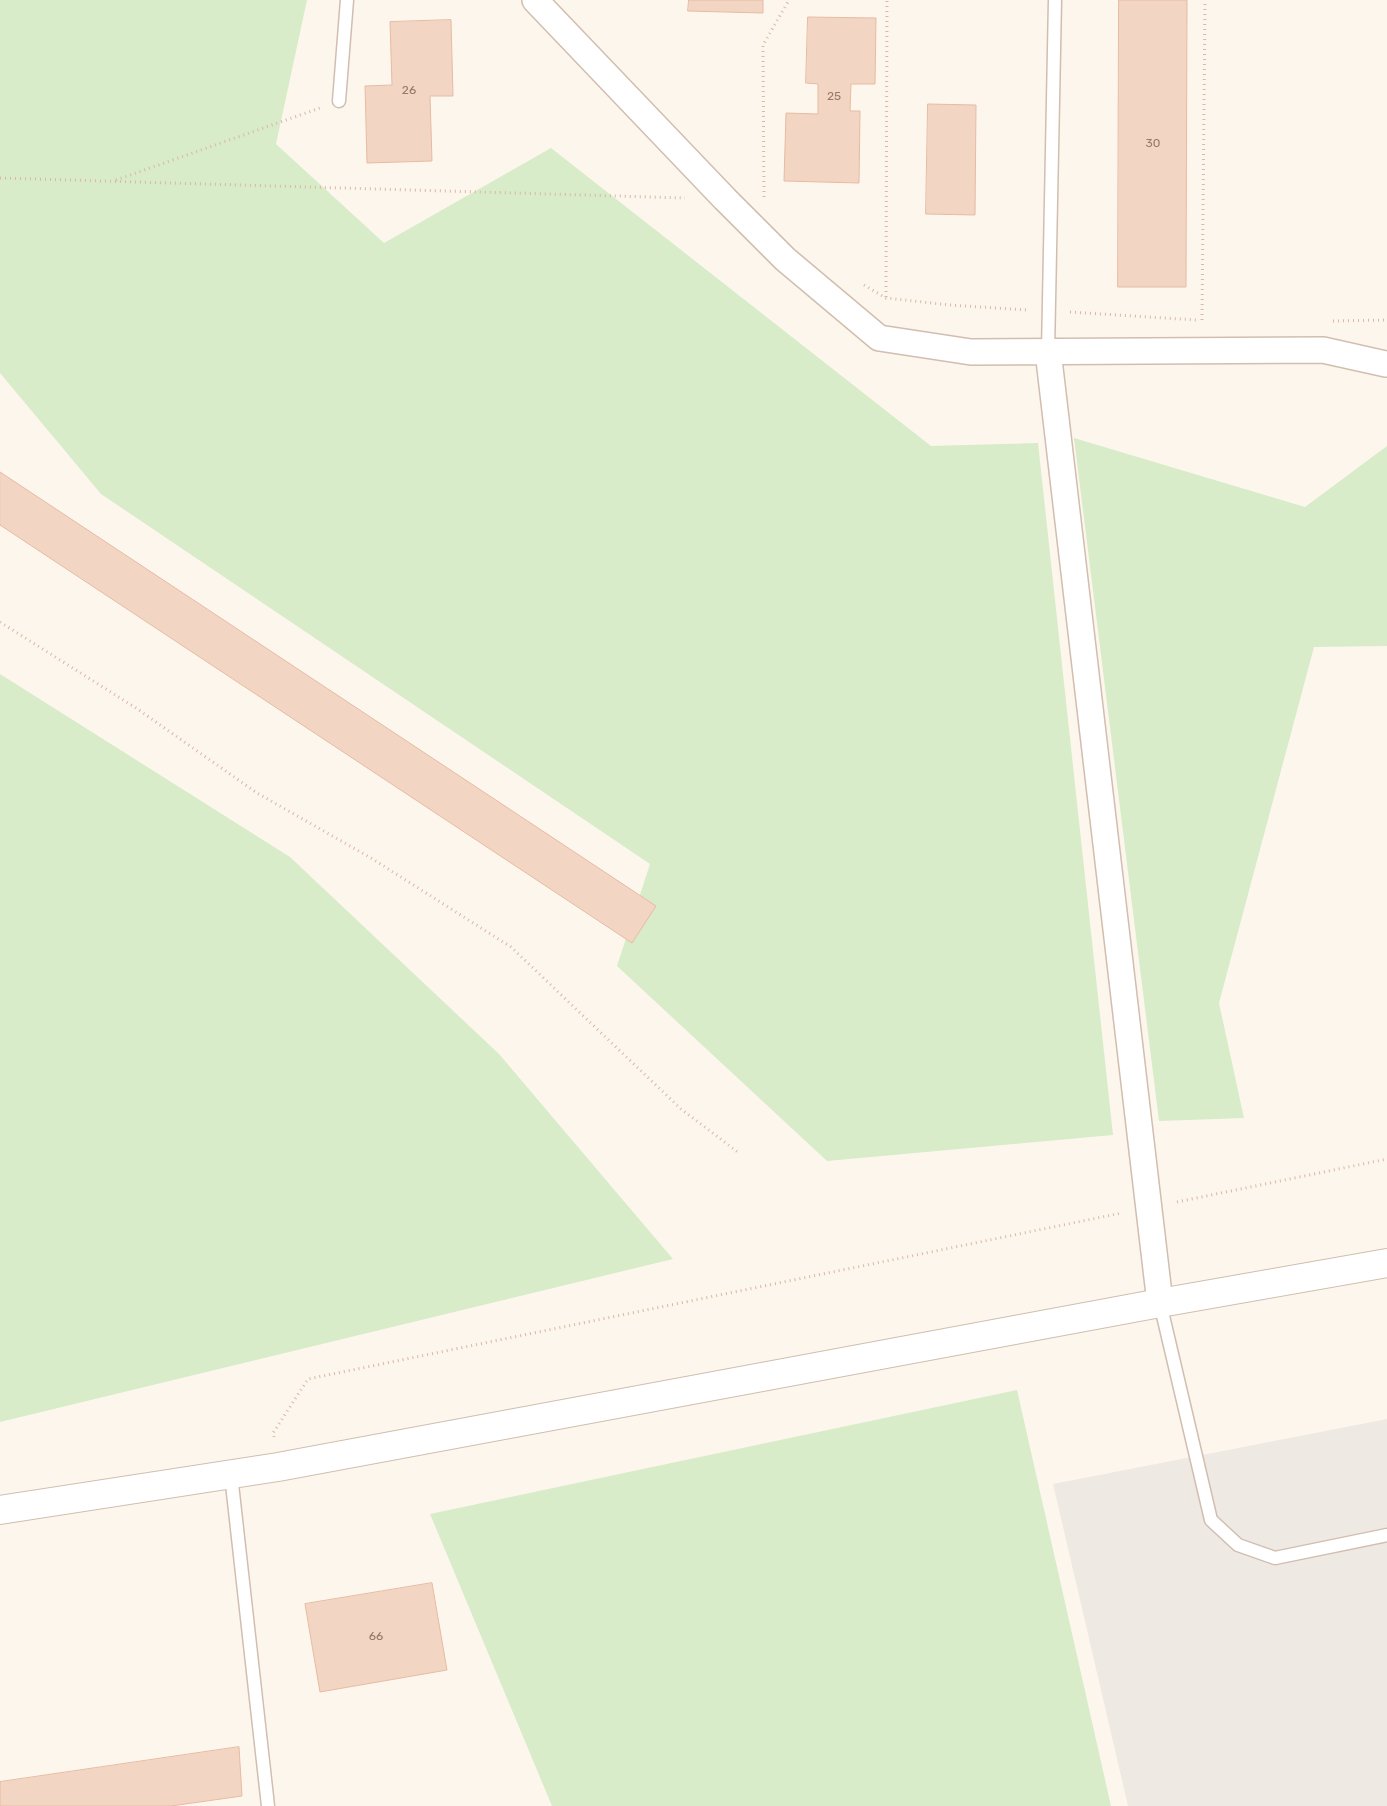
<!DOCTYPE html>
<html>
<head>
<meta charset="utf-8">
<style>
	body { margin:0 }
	canvas { display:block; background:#fdf6ec }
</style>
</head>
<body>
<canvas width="1387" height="1806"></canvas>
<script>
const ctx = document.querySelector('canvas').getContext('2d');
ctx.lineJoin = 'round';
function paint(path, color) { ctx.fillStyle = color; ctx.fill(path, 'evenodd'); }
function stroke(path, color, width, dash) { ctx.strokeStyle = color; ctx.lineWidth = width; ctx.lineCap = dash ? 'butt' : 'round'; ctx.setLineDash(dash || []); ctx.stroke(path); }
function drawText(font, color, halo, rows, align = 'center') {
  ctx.font = font + ' Rubik,sans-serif'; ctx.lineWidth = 4; ctx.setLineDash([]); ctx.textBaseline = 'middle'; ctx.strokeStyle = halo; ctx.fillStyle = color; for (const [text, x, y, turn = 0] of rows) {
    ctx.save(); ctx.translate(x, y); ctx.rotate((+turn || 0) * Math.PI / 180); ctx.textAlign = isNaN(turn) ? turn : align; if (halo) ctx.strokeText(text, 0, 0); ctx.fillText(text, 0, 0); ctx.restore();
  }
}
paint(new Path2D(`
	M1387,1419V1806H1128L1053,1484Z`), '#efe9e4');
paint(new Path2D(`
	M0,0H307L276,144L384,243L551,148L931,446L1038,443L1113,1135L827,1161L617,966L650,864L101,494L0,373Z
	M1074,438L1305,507L1387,446V646L1314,647L1219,1003L1244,1118L1159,1121Z
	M0,674L290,857L499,1054L673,1259L0,1422Z
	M1017,1390L1111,1806H552L430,1514Z`), '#d8ecc9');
const building = new Path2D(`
	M689,0H763V13L688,11Z
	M1119,0H1187L1186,287H1118Z
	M808,17L876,18L875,84H851L850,111H860L859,183L784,181L786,113L818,114V84L806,83Z
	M451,20L453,96H430L432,161L367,163L365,86L392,85L390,22Z
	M928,104L976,105L975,215L926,214Z
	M0,472L656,906L632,943L0,525Z
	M432,1583L447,1670L320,1692L305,1604Z
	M239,1747L242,1796L171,1806H0V1782Z`);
paint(building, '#f3d5c3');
stroke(building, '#e6bba3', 1);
const service = new Path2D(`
	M339,101L347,0
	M1048,351L1055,0
	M1160,1303L1211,1520L1238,1545L1275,1558L1387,1535
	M231,1475L268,1806`);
const minor = new Path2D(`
	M535,0L725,199L785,259L879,338L971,352L1323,350L1386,364
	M1048,351L1160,1303`);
const tertiary = new Path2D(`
	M0,1510L278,1467L1160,1303L1387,1263`);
stroke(service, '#d1beb0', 15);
stroke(minor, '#d1beb0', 28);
stroke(tertiary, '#d1beb0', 30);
stroke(new Path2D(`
	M0,178L685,198
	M116,180L320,108
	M764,197L763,45L789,0
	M864,285L886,298L950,305L1027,310
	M886,297L887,0
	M1070,312L1196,320
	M1202,320L1205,0
	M1333,321L1387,320
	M0,622L136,708L257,793L371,858L511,947L681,1109L739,1153
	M1177,1202L1387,1159
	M274,1437L273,1433L308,1379L1122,1213`), '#d9b8a5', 3, [1, 4]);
stroke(service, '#fff', 12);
stroke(minor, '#fff', 25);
stroke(tertiary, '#fff', 28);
drawText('12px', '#987a6a', null, [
	["26",409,91],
	["25",834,97],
	["30",1153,144],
	["66",376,1637]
]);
</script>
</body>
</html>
